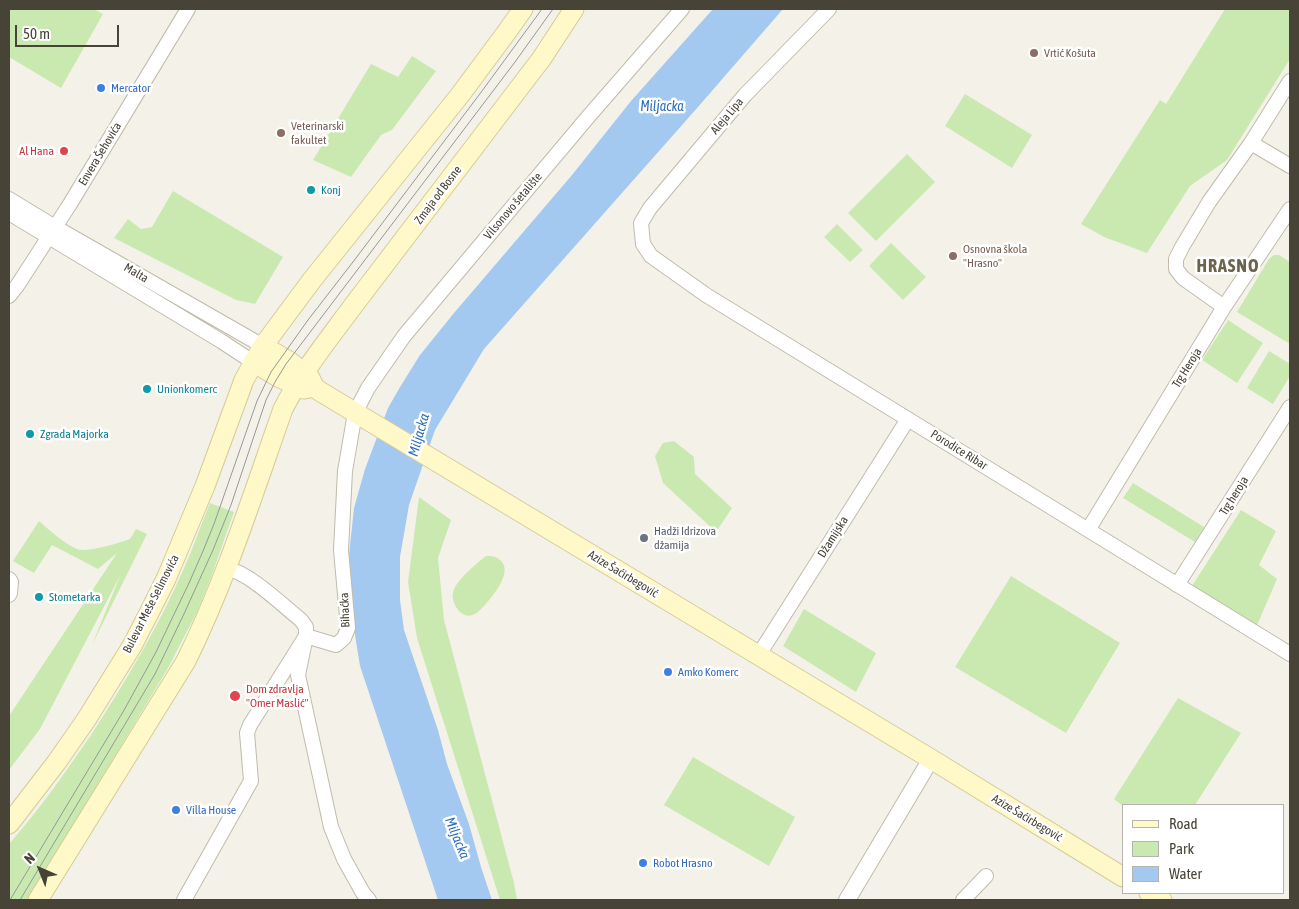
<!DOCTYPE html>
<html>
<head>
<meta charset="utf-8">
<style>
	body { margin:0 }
	#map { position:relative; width:1299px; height:909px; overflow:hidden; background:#f4f2e8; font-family:"Asap Condensed",sans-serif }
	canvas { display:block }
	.frame { position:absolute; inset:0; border:10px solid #484337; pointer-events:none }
	.legend { position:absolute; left:1122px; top:804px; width:162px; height:90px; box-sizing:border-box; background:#fff; border:1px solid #b6b4af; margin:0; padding:6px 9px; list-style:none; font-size:15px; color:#484337 }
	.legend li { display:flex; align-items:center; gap:10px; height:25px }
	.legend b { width:25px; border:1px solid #b6b4af }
	.north { position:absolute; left:15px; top:844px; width:50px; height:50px; -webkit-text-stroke:4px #fff; paint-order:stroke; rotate:316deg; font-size:14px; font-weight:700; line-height:20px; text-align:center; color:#484337 }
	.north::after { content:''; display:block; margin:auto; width:18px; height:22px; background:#484337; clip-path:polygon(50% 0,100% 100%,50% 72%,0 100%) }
	.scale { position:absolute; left:15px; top:25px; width:104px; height:22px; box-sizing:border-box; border:2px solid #484337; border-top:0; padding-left:6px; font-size:15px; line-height:18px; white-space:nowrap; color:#484337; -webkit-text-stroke:4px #fff; paint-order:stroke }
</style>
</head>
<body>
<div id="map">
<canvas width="1299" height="909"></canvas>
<div class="frame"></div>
<ul class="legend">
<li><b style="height:6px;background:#fff8c8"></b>Road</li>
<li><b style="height:14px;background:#c9e9b1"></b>Park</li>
<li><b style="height:14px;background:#a4c9f1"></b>Water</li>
</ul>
<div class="north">N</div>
<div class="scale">50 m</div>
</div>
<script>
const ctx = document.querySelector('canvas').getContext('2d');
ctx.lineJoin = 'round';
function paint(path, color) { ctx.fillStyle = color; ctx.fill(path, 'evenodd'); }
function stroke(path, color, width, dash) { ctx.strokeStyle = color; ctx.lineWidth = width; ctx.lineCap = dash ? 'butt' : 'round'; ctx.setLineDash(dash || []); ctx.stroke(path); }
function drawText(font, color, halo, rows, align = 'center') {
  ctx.font = font + ' "Asap Condensed",sans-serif'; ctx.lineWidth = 5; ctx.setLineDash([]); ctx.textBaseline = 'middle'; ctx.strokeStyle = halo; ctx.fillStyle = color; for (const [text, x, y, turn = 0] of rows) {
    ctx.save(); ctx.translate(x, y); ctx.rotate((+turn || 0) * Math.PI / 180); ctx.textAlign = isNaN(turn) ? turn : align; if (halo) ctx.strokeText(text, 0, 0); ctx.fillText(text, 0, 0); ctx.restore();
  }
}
paint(new Path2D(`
	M9,9H94L103,14L61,88L9,57Z
	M1225,9H1290V59L1227,160L1190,186L1147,253L1104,237L1081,224L1160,100L1166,104Z
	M412,56L436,71L392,130L381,135L351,177L313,160L371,64L398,77Z
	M965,94L1032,135L1012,168L945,126Z
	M907,154L935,182L876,241L848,213Z
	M173,191L283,257L255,304L236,300L114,238L128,219L141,229L152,227Z
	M837,224L863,250L850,262L824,237Z
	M891,243L926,277L903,300L869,266Z
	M1274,255H1279L1290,262V344L1237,312L1269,259Z
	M1228,320L1263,343L1237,383L1202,360Z
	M1269,351L1290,364V376L1273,404L1247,388Z
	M674,441L694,457L695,474L732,508L716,532L663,483L655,456L663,443Z
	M1133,483L1204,527L1195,542L1123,498Z
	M419,497L451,520L438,558L444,620L514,883L517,900H500L417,638L408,582Z
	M210,503L234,512L210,580L197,612L168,668L28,900H9V844C40,809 67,770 93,732C127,679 160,624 185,566C194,546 201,524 210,503Z
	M1241,510L1276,531L1259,565L1277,579L1255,630L1190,589Z
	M39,521C48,529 66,545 77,549C87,553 119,543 130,539L136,529L147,534L92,645L120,576L40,729L9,770V716L117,553L98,569L52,545L34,573L13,561Z
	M486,556C491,556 496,556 500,560C514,571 493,596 484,606C481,609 477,614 472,615C461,619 451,603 453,593C455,581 476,564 486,556Z
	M1011,576L1120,643L1066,733L955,667Z
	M804,609L876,653L856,692L783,646Z
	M1178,698L1241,733L1195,805L1123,806L1114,799Z
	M693,757L795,817L769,866L664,805Z`), '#c9e9b1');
paint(new Path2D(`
	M713,9H783L698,107L484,349L435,430L409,505L400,557V600L404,630L438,730L447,764L469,824L481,867L492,900H438L360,666L348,592V564L354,508L365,469L388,408L400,387L420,355L454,313L572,175L631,101Z`), '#a4c9f1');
const minor = new Path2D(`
	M829,9L745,95L650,208L641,223L643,244L651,256L706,295L1290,654
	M1251,143L1290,81
	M9,199L55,227L263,346
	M9,213L221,341L253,362
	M9,296L17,286L70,204L188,9
	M1224,307L1183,278L1176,269V259L1182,247L1209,202L1251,143L1290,166
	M1088,530L1224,307L1290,209
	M9,579L11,582L10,593L9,595
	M1177,585L1290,407
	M758,656L908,419
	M184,900L251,781L247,733L250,725L306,636V627L301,620C282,605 250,573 226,568
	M369,900L363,893L344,859L331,827L298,675L306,636L336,645L344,638L348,628L341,550L345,471L355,413L368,388L404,336L588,117L682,9
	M963,900L986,876`);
const tertiary = new Path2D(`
	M847,900L931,759`);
const secondary = new Path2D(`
	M263,346L289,361L310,378L315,388L321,392L931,759L1123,877
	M253,362L278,377L304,389L309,388
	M9,824L56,763L86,720L132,646L150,611L166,579L205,486L244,380L263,346L312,280L460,95L506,33L523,9
	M1149,893L1162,900
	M38,900L186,661C226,580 253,494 283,409C302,372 328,340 353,306L542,58L574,9`);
stroke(minor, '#c0bbab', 16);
stroke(tertiary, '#c0bbab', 18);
stroke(secondary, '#d5cb98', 21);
stroke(minor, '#fff', 14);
stroke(tertiary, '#fff', 16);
stroke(secondary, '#fff8c8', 19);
stroke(new Path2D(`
	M10,900L123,712L156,652L189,583L203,551L214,524L257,401L271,372L308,320L356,258L482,91L542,9
	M20,900L155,674L183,616L213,550L231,505L266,400L275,382L286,364L515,62L553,9`), '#979797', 1);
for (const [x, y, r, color] of [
	[1034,53,5,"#8d6e63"],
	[101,88,5,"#3f7fe0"],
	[281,133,5,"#8d6e63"],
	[64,151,5,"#e0444e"],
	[311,190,5,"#0f9aa8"],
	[953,256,5,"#8d6e63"],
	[147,389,5,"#0f9aa8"],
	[30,434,5,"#0f9aa8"],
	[644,538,5,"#6b7280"],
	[39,597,5,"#0f9aa8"],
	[668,672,5,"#3f7fe0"],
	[235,696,6,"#e0444e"],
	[176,810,5,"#3f7fe0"],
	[643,863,5,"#3f7fe0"]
]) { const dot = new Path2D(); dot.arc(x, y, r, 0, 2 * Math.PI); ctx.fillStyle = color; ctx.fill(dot); stroke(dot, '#fff', 2); }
drawText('12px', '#785e54', '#fff', [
	["Vrtić Košuta",1044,53],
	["Veterinarski",291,126],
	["fakultet",291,140],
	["Osnovna škola",963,249],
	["\"Hrasno\"",963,263]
], 'left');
drawText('12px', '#366cbe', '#fff', [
	["Mercator",111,88],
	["Amko Komerc",678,672],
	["Villa House",186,810],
	["Robot Hrasno",653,863]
], 'left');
drawText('12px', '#484337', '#fff', [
	["Aleja Lipa",727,116,-50],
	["Envera Šehovića",100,154,-59],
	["Zmaja od Bosne",438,195,-53],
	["Vilsonovo šetalište",513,206,-50],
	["Malta",136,273,30],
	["Trg Heroja",1187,368,-58],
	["Porodice Ribar",959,450,32],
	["Trg heroja",1234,496,-58],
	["Džamijska",833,537,-58],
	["Azize Šaćirbegović",623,574,31],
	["Bulevar Meše Selimovića",151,604,-63],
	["Bihaćka",345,610,-92],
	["Azize Šaćirbegović",1027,818,31]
]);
drawText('12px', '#be3a42', '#fff', [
	["Al Hana",54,151],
	["Dom zdravlja",246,689,"left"],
	["\"Omer Maslić\"",246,703,"left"]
], 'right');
drawText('12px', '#0d838f', '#fff', [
	["Konj",321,190],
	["Unionkomerc",157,389],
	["Zgrada Majorka",40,434],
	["Stometarka",49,597]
], 'left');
drawText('12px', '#5b616d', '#fff', [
	["Hadži Idrizova",654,531],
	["džamija",654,545]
], 'left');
drawText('italic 14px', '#2e6db6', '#fff', [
	["Miljacka",662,107],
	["Miljacka",419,435,-74],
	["Miljacka",457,838,68]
]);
ctx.letterSpacing = '1px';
drawText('bold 18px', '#6b634e', '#fff', [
	["HRASNO",1228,266]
]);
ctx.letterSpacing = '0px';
</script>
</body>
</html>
